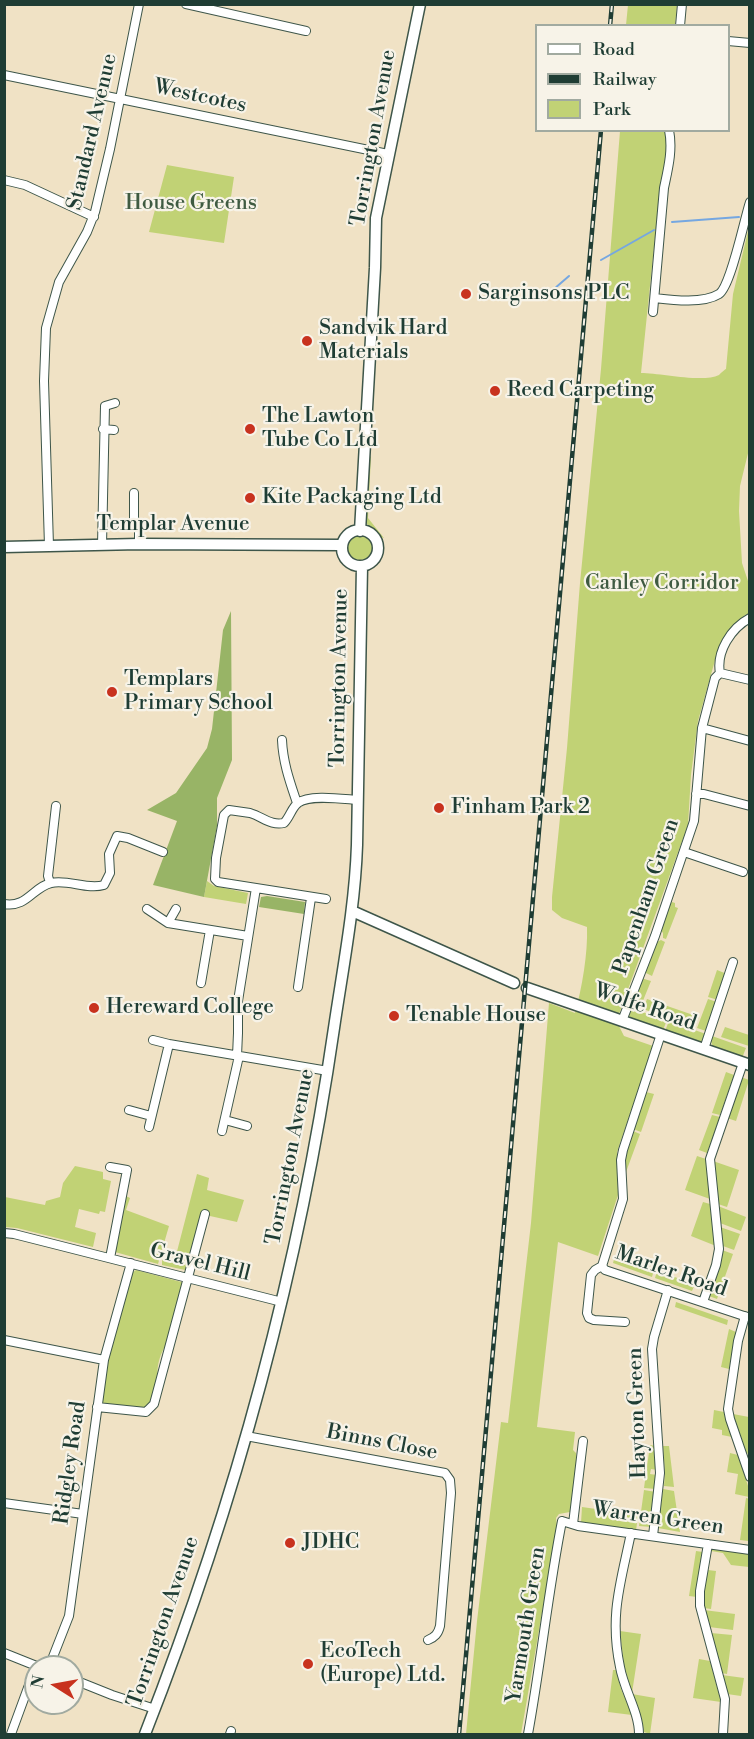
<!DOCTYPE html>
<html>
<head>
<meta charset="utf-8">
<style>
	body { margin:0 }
	#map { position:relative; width:754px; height:1739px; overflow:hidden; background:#f0e2c5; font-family:"Libre Bodoni",serif }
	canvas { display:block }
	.frame { position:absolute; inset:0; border:6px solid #1f3d34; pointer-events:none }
	.legend { position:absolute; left:535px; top:24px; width:195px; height:108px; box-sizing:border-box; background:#f7f3e8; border:2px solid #a1aaa0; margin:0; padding:8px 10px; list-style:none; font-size:18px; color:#1f3d34 }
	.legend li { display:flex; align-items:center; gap:12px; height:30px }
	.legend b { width:30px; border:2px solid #a1aaa0 }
	.north { position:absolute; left:24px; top:1655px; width:60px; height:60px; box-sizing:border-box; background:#f7f3e8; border:2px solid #a1aaa0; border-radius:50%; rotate:281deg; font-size:16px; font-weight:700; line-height:24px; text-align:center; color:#1f3d34 }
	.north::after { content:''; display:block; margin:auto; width:21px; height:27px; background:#c8321e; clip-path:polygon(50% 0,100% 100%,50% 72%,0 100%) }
</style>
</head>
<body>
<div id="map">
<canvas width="754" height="1739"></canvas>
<div class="frame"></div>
<ul class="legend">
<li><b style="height:8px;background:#fff"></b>Road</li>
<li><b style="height:8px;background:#1f3d34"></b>Railway</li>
<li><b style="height:16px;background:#c1d275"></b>Park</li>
</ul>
<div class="north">N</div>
</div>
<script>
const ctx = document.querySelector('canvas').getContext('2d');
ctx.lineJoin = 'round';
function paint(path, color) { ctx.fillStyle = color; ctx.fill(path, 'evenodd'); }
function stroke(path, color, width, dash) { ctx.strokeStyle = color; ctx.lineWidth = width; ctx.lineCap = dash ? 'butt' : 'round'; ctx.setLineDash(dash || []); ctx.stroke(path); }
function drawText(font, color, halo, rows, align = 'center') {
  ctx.font = font + ' "Libre Bodoni",serif'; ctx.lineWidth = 4.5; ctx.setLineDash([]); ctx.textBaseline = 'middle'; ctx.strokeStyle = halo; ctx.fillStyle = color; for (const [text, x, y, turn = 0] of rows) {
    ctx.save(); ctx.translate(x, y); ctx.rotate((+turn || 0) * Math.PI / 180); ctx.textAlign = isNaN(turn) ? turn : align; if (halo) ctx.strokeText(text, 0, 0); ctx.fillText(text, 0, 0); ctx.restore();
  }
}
paint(new Path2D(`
	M628,5H677L675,25H626Z
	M620,131H666C668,146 667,165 661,179L641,373C660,373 703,383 719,375C719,375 725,369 726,369L733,294L749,227L750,445L740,486L739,511L742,563L749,584V614L745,615L728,631L719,646L698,721L691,775L688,825L615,1025L619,1026L624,1036L653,1046L617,1152L618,1195L598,1256L558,1242L537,1427L575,1432L573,1450L576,1453L577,1465L572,1509L570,1512L559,1514L556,1518L557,1526L521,1734H466L477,1621L501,1422L508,1423L531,1223L549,1003L575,1013C582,988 588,953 587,927L562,918L552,910V897L567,748L580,583L601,369Z
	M167,165L234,177L224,243L149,232Z
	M371,456L368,518L384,538L381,537L365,522L369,458Z
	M347 547a13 13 0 1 1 26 0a13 13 0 1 1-26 0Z
	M207,881L214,886L248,893L246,904L204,897Z
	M672,902L675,903V907L678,908L666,939L663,938V933L660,929L669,905Z
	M661,940L665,942L652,976L644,972L655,943Z
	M717,970L727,974L718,1000L708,997Z
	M641,978L651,981L640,1008L631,1005Z
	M647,999L699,1017L695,1027L643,1009Z
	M708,999L717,1002L706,1031L697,1028Z
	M630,1008L667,1020L663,1030L632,1020L628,1014Z
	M669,1021L706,1034L704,1040L699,1043L665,1031Z
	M725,1027L749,1035V1046L721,1037Z
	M712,1036L746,1048L742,1058L713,1047L711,1041Z
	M726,1072L734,1075L720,1115L712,1113Z
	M741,1077L749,1080L736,1121L727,1118Z
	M646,1092L654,1094L641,1132L633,1129Z
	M712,1115L720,1117L707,1153L699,1150Z
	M633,1131L640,1134L626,1172L625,1155Z
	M697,1156L706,1159L710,1199L685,1190Z
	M713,1161L739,1170L727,1207L718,1204Z
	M75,1166L103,1172V1179L111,1181L105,1212L100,1211L99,1214L79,1209L75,1227L96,1233L93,1247L17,1228L5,1227V1197L45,1205L46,1201L60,1197L63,1183Z
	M197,1174L209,1178L207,1190L244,1200L237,1222L201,1214L185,1270L162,1265V1260L174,1263Z
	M124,1195L130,1198L126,1210L169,1226L158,1264L115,1252Z
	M703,1202L710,1204L716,1246L691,1236Z
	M718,1206L746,1217L741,1231L720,1223Z
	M720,1227L740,1234L734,1250L723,1246Z
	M722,1250L733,1254L717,1299L709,1296L720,1262Z
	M615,1256L654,1270L652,1277L613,1263Z
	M136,1270L185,1283L169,1341C162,1348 156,1366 158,1375L151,1403L143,1408L105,1406L102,1403L106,1367L132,1273Z
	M657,1271L695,1284L692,1291L655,1278Z
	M676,1302L728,1320L727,1325L675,1307Z
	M729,1329L736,1332L729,1369L721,1367Z
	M714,1410L724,1412L732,1437L722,1435V1430L712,1428Z
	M733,1414L749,1417V1454L746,1453Z
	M650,1445L656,1446L657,1470L651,1469L650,1474L657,1475L656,1489L644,1488Z
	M663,1446H669L674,1487L664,1486L665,1473Z
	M730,1453L738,1455L749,1489V1497L735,1494L738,1474L727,1472Z
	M663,1489L674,1491L680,1532L658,1528Z
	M644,1490L656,1492L651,1527L639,1526Z
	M746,1498L750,1499V1526L748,1541L740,1540Z
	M582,1507L638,1515L636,1531L581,1523Z
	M713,1549L749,1553V1567L731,1565L723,1553L711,1551Z
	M696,1551L703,1552L697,1597L689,1596Z
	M708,1570L716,1571L711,1609L704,1608V1594Z
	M704,1610L735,1614L733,1630L709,1627Z
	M620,1631L641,1634L632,1693L624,1665Z
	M711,1633L732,1635L727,1674L721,1673Z
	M699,1659L710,1661L721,1702L693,1698Z
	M613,1670H616L621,1689L632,1715L608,1712Z
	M722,1675L744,1678L741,1696L727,1694Z
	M632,1694L655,1698L650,1734L644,1732L642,1720Z`), '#c1d275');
paint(new Path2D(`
	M231,611L232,760L217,798V826L204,897L153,885L177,821L147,810L176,793L207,748L212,729L223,630Z
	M267,896L305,902L304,914L259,907L261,897Z`), '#98b466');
stroke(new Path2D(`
	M672,222L739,217
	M601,260L654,230
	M547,295L569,276`), '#75a7e1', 2);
const street = new Path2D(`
	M186,4L306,31
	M680,26L682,4
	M728,41L750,43
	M4,75L388,154
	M4,180L25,185L94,217
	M655,298C672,300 703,304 719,294C731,286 744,220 750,202
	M653,312L664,188C668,169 673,150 669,130
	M103,429L114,430
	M134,493V519L139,527V544
	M102,545L105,406L115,403
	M49,546L44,381L46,328L59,282L87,232L95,212L110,149L139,4
	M720,673L750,680
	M702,728L750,741
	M282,740C283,763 290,782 297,803
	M696,794H704L750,806
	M684,852L743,872
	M50,883L48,876L56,806
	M326,899L218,882L215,879L216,858L224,815L229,810C236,811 243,812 250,813C263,817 271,826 284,823C290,817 292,807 298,803C309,794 343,799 357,800
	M4,904C27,908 33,887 51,883C68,879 87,890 104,885L110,873L109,854L117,836L128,838L163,852
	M147,909L168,923L248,936
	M168,923L176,909
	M201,983L210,930
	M298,987L311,898
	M622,1021L655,936L694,821L702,728L715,678L720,673C716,652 731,628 750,618
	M153,1040L169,1044
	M704,1049L733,962
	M237,1056L238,1033V1001L256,888
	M129,1110L151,1116
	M225,1120L247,1126
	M149,1127L169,1044L328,1071
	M222,1131L239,1056
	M4,1233L14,1234L282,1302
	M110,1258L127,1170L110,1167
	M602,1266L623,1199L621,1160L623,1150L661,1034
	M602,1266L605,1270L747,1317
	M602,1266L595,1270L591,1275L587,1313L589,1318L594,1320L625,1322
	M703,1302L716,1265L719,1249L710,1159L743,1063
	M745,1316L738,1341L728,1409L730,1419L750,1477
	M4,1340L104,1360
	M97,1407L146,1412L154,1404L205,1214
	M246,1436L445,1473L450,1480L451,1493L440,1626C438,1634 435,1637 428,1640
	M4,1503L83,1514
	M573,1524L583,1441
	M631,1533C621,1582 609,1615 620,1667C624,1690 639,1712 639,1734
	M653,1536L660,1473L652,1349L654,1337L668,1290
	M708,1544L700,1591V1606L725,1699L723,1734
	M4,1653L39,1667
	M49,1667L69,1616L104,1360L131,1263
	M72,1679L112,1695L155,1709
	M11,1734L36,1666
	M230,1734L231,1731
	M528,1734C541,1663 548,1592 562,1521L578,1526L750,1550`);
const secondary = new Path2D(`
	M342 548a18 18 0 1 1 36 0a18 18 0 1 1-36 0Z
	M360,531L375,268L376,218L420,4
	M4,547L139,544L342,545
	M352,911L514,983
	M527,988L750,1065
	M145,1734C234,1507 299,1270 334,1028C343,967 355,906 357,845L362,566`);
stroke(street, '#3e564a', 10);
stroke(secondary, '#3e564a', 13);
stroke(street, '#fff', 8);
stroke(secondary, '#fff', 10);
const rail = new Path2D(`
	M610,26L612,4
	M459,1734L601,130`);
stroke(rail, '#1f3d34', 4.5);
stroke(rail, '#f7f3e8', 2, [7]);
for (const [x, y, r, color] of [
	[466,294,6,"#c8321e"],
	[307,341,6,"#c8321e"],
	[495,391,6,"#c8321e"],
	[250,429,6,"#c8321e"],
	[250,498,6,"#c8321e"],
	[112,692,6,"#c8321e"],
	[439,808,6,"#c8321e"],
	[94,1008,6,"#c8321e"],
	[394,1016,6,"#c8321e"],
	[290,1543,6,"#c8321e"],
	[308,1664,6,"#c8321e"]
]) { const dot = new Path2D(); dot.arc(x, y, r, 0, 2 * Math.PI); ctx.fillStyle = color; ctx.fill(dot); stroke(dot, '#f7f3e8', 2); }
drawText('21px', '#1f3d34', '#f7f3e8', [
	["Westcotes",200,97,12],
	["Standard Avenue",93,132,-77],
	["Torrington Avenue",374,138,-80],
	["Templar Avenue",173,525],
	["Torrington Avenue",340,678,-89],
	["Papenham Green",647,897,-71],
	["Wolfe Road",645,1008,19],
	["Torrington Avenue",291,1157,-79],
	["Gravel Hill",200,1263,14],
	["Marler Road",671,1272,19],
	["Hayton Green",638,1413,-92],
	["Binns Close",382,1443,11],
	["Ridgley Road",71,1463,-82],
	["Warren Green",658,1519,8],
	["Torrington Avenue",164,1622,-71],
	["Yarmouth Green",527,1625,-81]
]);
drawText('21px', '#3f5b41', '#f7f3e8', [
	["House Greens",191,204],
	["Canley Corridor",662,584]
]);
drawText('21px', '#1f3d34', '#f7f3e8', [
	["Sarginsons PLC",478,294],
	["Sandvik Hard",319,329],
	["Materials",319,353],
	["Reed Carpeting",507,391],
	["The Lawton",262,417],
	["Tube Co Ltd",262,441],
	["Kite Packaging Ltd",262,498],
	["Templars",124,680],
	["Primary School",124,704],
	["Finham Park 2",451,808],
	["Hereward College",106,1008],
	["Tenable House",406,1016],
	["JDHC",302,1543],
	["EcoTech",320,1652],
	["(Europe) Ltd.",320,1676]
], 'left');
</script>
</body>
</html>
